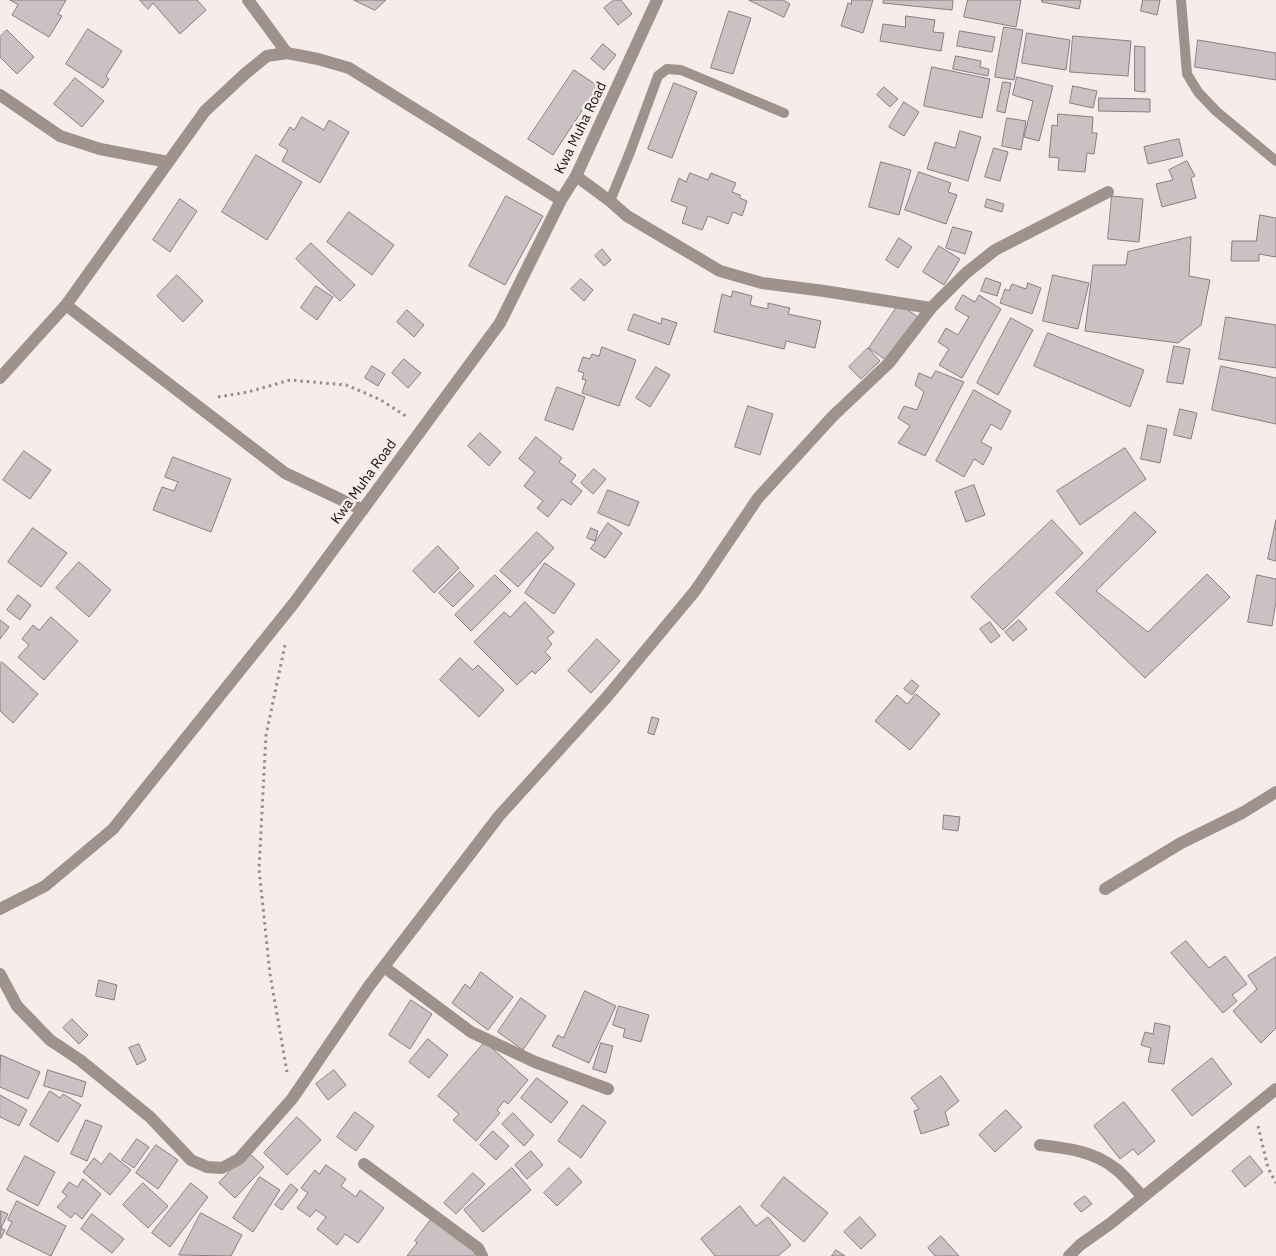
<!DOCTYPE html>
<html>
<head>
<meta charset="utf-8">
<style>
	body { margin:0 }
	canvas { display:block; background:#f5eceb }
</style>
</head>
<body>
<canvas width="1276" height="1256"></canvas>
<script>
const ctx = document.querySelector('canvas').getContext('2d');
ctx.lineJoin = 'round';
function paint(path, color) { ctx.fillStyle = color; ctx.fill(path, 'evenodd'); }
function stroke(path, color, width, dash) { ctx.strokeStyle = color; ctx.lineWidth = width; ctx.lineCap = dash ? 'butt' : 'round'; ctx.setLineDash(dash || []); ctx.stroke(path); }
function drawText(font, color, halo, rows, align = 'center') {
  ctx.font = font + ' "IBM Plex Sans",sans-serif'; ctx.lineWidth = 5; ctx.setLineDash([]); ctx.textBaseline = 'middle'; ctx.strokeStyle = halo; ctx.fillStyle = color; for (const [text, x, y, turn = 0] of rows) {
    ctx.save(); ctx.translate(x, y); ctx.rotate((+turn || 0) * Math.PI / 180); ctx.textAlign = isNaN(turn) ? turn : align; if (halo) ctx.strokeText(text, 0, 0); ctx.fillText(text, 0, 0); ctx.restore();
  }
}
const building = new Path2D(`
	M10,0H66L58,14L62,16L49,37L12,15L18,5Z
	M140,0H197L206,10L180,34L153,3L148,9Z
	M354,0H386L375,10Z
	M614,0H621L632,14L618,25L604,8Z
	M749,0H783L790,4L784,17Z
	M852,0H873L863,33L841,26L848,3L851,4Z
	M884,0H953L952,10L883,3Z
	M968,0H1021L1016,27L964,17Z
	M1042,0H1081L1079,9L1042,2Z
	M1143,0H1160L1157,15L1141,11Z
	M729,11L751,18L733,74L711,68Z
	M906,16L935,20L933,32L944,33L941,51L880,41L883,24L905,27Z
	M1004,27L1023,30L1014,80L995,77Z
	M88,29L122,51L106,76L109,79L103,88L66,64Z
	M7,30L34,57L17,74L0,57V37Z
	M960,31L995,37L992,52L957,46Z
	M1027,33L1070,40L1066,70L1022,63Z
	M1073,36L1131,41L1128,76L1070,72Z
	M1198,40L1276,53V80L1195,67Z
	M603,44L616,55L604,70L591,59Z
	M1135,46L1145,47V92L1135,91Z
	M956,56L981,61L980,67L989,69L988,76L953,69Z
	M932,67L990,79L982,118L924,106Z
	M574,70L598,86L553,155L528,139Z
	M1017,77L1053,86L1039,141L1024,137L1033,101L1013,95Z
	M75,78L104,101L82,127L54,104Z
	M1003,82L1011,83L1005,113L997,111Z
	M674,83L697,92L672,158L648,149Z
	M1073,86L1097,91L1093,108L1070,103Z
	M884,87L898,99L890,107L877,95Z
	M1099,98L1150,99V112L1099,111Z
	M904,102L919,112L904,136L889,127Z
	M1058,114L1093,117L1092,133H1097L1094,154L1087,153L1085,172L1058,170L1059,158L1049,157L1052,125L1057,126Z
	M302,117L324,130L329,120L349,132L320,183L282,161L288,150L279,145L290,127L294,130Z
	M1007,118L1026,121L1021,150L1002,146Z
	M960,131L981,137L968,181L927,169L935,142L955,148Z
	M1179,139L1183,156L1148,164L1144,147Z
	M994,148L1008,152L1000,181L985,177Z
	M256,155L302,182L267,240L222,212Z
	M1187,161L1195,176L1191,178L1196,198L1162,207L1156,184L1173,180L1169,170Z
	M881,162L911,170L899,215L869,207Z
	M919,172L951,183L948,192L957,195L946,224L905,210Z
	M690,173L708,180L711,173L736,183L732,192L740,195V198L747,201L742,216L733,212L728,224L708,216L702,230L682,223L687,207L671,201L679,178L686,182Z
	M506,196L543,216L505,285L469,266Z
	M1112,196L1143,199L1139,242L1108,239Z
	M180,199L197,211L170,252L153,240Z
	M987,199L1004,204L1002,212L985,207Z
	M349,212L394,245L372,275L327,242Z
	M1260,215L1276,218V257L1259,254V261H1231L1232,241H1256Z
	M953,227L972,232L965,254L946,248Z
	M1191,237L1189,276L1210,280L1201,325L1178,343L1085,331L1093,265H1126L1128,252Z
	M899,238L912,247L898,268L886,260Z
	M311,243L355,285L340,301L296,259Z
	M939,246L960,259L944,285L923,272Z
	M602,249L611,260L604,266L595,256Z
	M177,275L203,301L183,322L157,296Z
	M1053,275L1089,283L1078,329L1043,321Z
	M986,278L1001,283L997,296L981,291Z
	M581,279L593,290L584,301L571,289Z
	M1028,283L1041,288L1032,314L1000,303L1005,289L1009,291L1012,284L1026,289Z
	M316,286L333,297L317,320L301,308Z
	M733,291L752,296L750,305L768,309V303L790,308L788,314L821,321L815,348L786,341L784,349L714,332L722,294L731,297Z
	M963,295L975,302L979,295L1001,309L962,378L939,365L949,349L938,342L946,328L958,335L969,317L955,309Z
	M899,304L918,317L887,361L869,348Z
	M407,310L424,325L414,337L397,322Z
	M634,314L661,324L662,318L677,323L669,345L628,330Z
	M1226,317L1276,325V368L1219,359Z
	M1011,318L1033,330L998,395L977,383Z
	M1048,333L1144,370L1130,407L1034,366Z
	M1174,346L1190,349L1183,384L1167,382Z
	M602,347L636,360L619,406L582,393L586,380L582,379L584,373L578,371L583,357L590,359L592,354L599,356Z
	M868,348L880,361L861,379L849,367Z
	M404,359L421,373L408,388L392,373Z
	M372,366L385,374L378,386L365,378Z
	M1221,366L1276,378V424L1212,410Z
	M656,367L670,375L650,407L636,398Z
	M936,371L964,382L925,456L898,443L910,426L898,418L904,406L917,410L924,392L915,385L919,373L931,378Z
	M557,387L585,397L573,430L545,420Z
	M974,390L1011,411L1001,430L991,424L981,442L992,448L983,465L974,459L964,477L936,461Z
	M748,406L773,414L760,455L735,447Z
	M1180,409L1197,413L1191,439L1174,435Z
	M1148,425L1167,429L1160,463L1141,459Z
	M480,433L501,452L489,466L468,446Z
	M536,437L562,458L559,462L576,475L571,482L582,491L571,505L562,499L548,517L537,508L543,501L524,486L535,472L519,459Z
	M1125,448L1146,479L1080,525L1057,491Z
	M24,451L51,470L30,499L3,480Z
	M173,457L231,479L211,532L153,510L162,487L174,491L178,482L165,477Z
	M594,469L606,479L593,494L581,483Z
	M974,485L985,515L966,522L955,492Z
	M608,490L639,502L629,526L598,513Z
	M1135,512L1156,532L1096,591L1148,632L1207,574L1230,597L1145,678L1056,593Z
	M1052,520L1083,553L1003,630L971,597Z
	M1276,520V561L1268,559Z
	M608,523L622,533L605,558L591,549Z
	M33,528L67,553L41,587L8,562Z
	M591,528L598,531L595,541L587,538Z
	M537,532L554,548L518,587L500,571Z
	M438,546L459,568L434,593L413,571Z
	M79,562L111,590L89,617L56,588Z
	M545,563L575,584L554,614L525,593Z
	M460,572L474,586L453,607L439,593Z
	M495,575L511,591L471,631L455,615Z
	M1257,575L1276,579V602L1272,626L1248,622Z
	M18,595L31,605L20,620L7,610Z
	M525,602L554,632L547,638L552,644L545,652L551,658L535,674L532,671L517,685L474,642L504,612L510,617Z
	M51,617L78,641L44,680L18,657L29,645L22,639L33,625L39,630Z
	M0,620L9,627L0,639Z
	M1019,620L1027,629L1013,641L1005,632Z
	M990,622L1000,636L991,643L980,629Z
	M597,639L620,661L591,693L568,671Z
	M460,658L473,670L478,665L504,690L479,717L440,680Z
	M2,662L38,694L13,723L0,711V664Z
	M912,680L919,686L912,695L904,689Z
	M916,694L940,714L910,750L875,721L897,695L907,704Z
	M652,717L659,719L654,735L648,733Z
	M944,815L960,817L958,831L943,829Z
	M1186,941L1209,968L1225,956L1247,984L1232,995L1237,1001L1223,1013L1171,953Z
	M1276,957V1028L1261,1043L1233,1011L1257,989L1248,976Z
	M481,972L513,997L488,1030L452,1003L465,984L470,988Z
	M99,980L117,985L114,1000L96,996Z
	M585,991L616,1006L589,1063L552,1046L558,1035L563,1038Z
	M521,998L546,1016L523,1050L498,1032Z
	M411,1000L432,1014L410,1049L389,1035Z
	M619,1006L649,1015L641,1042L623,1037L625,1029L613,1025Z
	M72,1019L88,1035L79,1044L63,1028Z
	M1155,1023L1170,1026L1164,1064L1148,1062L1151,1048L1141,1045L1145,1032L1153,1034Z
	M428,1039L448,1055L429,1078L409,1062Z
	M485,1042L528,1080L508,1104L504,1101L497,1110L500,1113L476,1141L453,1120L459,1114L438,1096Z
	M601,1043L613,1046L606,1073L593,1069Z
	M139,1044L146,1060L137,1065L129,1048Z
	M1,1055L40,1072L28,1099L0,1087Z
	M1212,1058L1232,1084L1192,1116L1172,1090Z
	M48,1070L86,1082L82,1097L44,1086Z
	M334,1070L346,1085L328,1100L316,1084Z
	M941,1076L959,1101L945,1112L949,1125L921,1134L914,1111L919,1109L911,1098Z
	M537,1078L568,1102L551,1123L521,1098Z
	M50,1091L60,1098L63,1094L81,1105L58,1142L30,1125Z
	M0,1095L27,1110L19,1126L0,1117Z
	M1124,1102L1155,1141L1138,1155L1133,1149L1120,1159L1094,1126Z
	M583,1105L606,1122L581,1158L558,1141Z
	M1006,1110L1022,1127L995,1152L979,1135Z
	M355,1112L374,1126L356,1151L337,1137Z
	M513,1113L534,1135L524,1146L502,1124Z
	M297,1117L321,1140L287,1175L264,1153Z
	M86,1120L102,1126L87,1161L71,1154Z
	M493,1131L509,1146L496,1160L480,1145Z
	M137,1139L149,1147L134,1168L122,1160Z
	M156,1145L178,1160L158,1189L136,1173Z
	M531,1151L543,1165L527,1179L515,1165Z
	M248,1152L264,1167L235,1198L219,1183Z
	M110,1153L131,1170L110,1195L83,1172L94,1158L101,1164Z
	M25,1156L55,1172L38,1206L7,1190Z
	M1250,1156L1263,1172L1245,1187L1232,1171Z
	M326,1165L346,1179L341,1186L356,1197L360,1190L384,1208L358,1243L345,1234L337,1245L317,1229L326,1217L316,1210L310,1217L297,1208L308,1193L301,1188L315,1170L319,1174Z
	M512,1168L531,1190L483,1232L464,1210Z
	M569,1168L582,1182L557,1206L544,1193Z
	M473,1173L485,1184L456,1214L444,1203Z
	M260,1177L280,1190L253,1232L233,1218Z
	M784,1177L828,1213L804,1242L761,1206Z
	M83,1179L101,1194L82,1219L75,1213L71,1218L57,1207L67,1196L62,1192L69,1182L77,1187Z
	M143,1183L168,1206L148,1228L123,1205Z
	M191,1183L208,1197L170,1247L152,1233Z
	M291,1184L298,1190L282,1210L275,1205Z
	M1085,1196L1092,1204L1081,1212L1074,1204Z
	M17,1201L66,1226L51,1256L6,1234L12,1222L8,1220Z
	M740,1206L756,1226L768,1217L791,1245L778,1256H715L701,1239Z
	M1,1211L8,1214L1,1228L5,1230L1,1238Z
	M201,1213L242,1235L231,1256L179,1255Z
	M92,1214L124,1239L112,1253L81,1229Z
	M433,1217L478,1249L473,1256H407L417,1243L415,1241Z
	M860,1217L876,1235L861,1249L844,1232Z
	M941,1236L959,1256H935L928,1248Z
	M836,1250L845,1256H832Z`);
paint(building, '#cac1c3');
stroke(building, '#877f80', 1);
stroke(new Path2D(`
	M218,397L248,392L290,380L346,385L379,399L409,418
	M285,645L266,735L259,869L270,974L287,1072
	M1258,1126L1268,1168L1276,1183`), '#948d8d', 3, [2.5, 4]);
stroke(new Path2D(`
	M1181,0L1187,74L1198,92L1216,111L1276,161
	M610,201L630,152L658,76L667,69L681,70L784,113`), '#9f918b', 10);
stroke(new Path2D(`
	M248,0L287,53
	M0,95L60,136L100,149L168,162
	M576,176L610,201L627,216L720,271L762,283L824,291L931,308
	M66,305L285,473L363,510
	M0,378L66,305L205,111L246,73L267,56L287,53L318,59L349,68L561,200
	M1105,889L1181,843L1242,813L1276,792
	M0,909L45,886L113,829L294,603L500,323L561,200L576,176L657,0
	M384,967L471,1032L535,1062L608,1089
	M0,974L17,1006L50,1040L80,1060L150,1117L191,1160L207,1167L222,1168L239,1159L292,1099L369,986L499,816L606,698L695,591L758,498L833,416L889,363L931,308L966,273L995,250L1108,192
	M1040,1145C1066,1148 1094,1151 1116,1169C1126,1177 1134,1188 1143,1197
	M364,1164L478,1248L482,1256
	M1069,1256L1080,1245L1111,1223L1276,1089`), '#9f918b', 12);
drawText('14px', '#131010', '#f5eceb', [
	["Kwa Muha Road",581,128,-64],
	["Kwa Muha Road",364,482,-54]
]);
</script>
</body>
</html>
